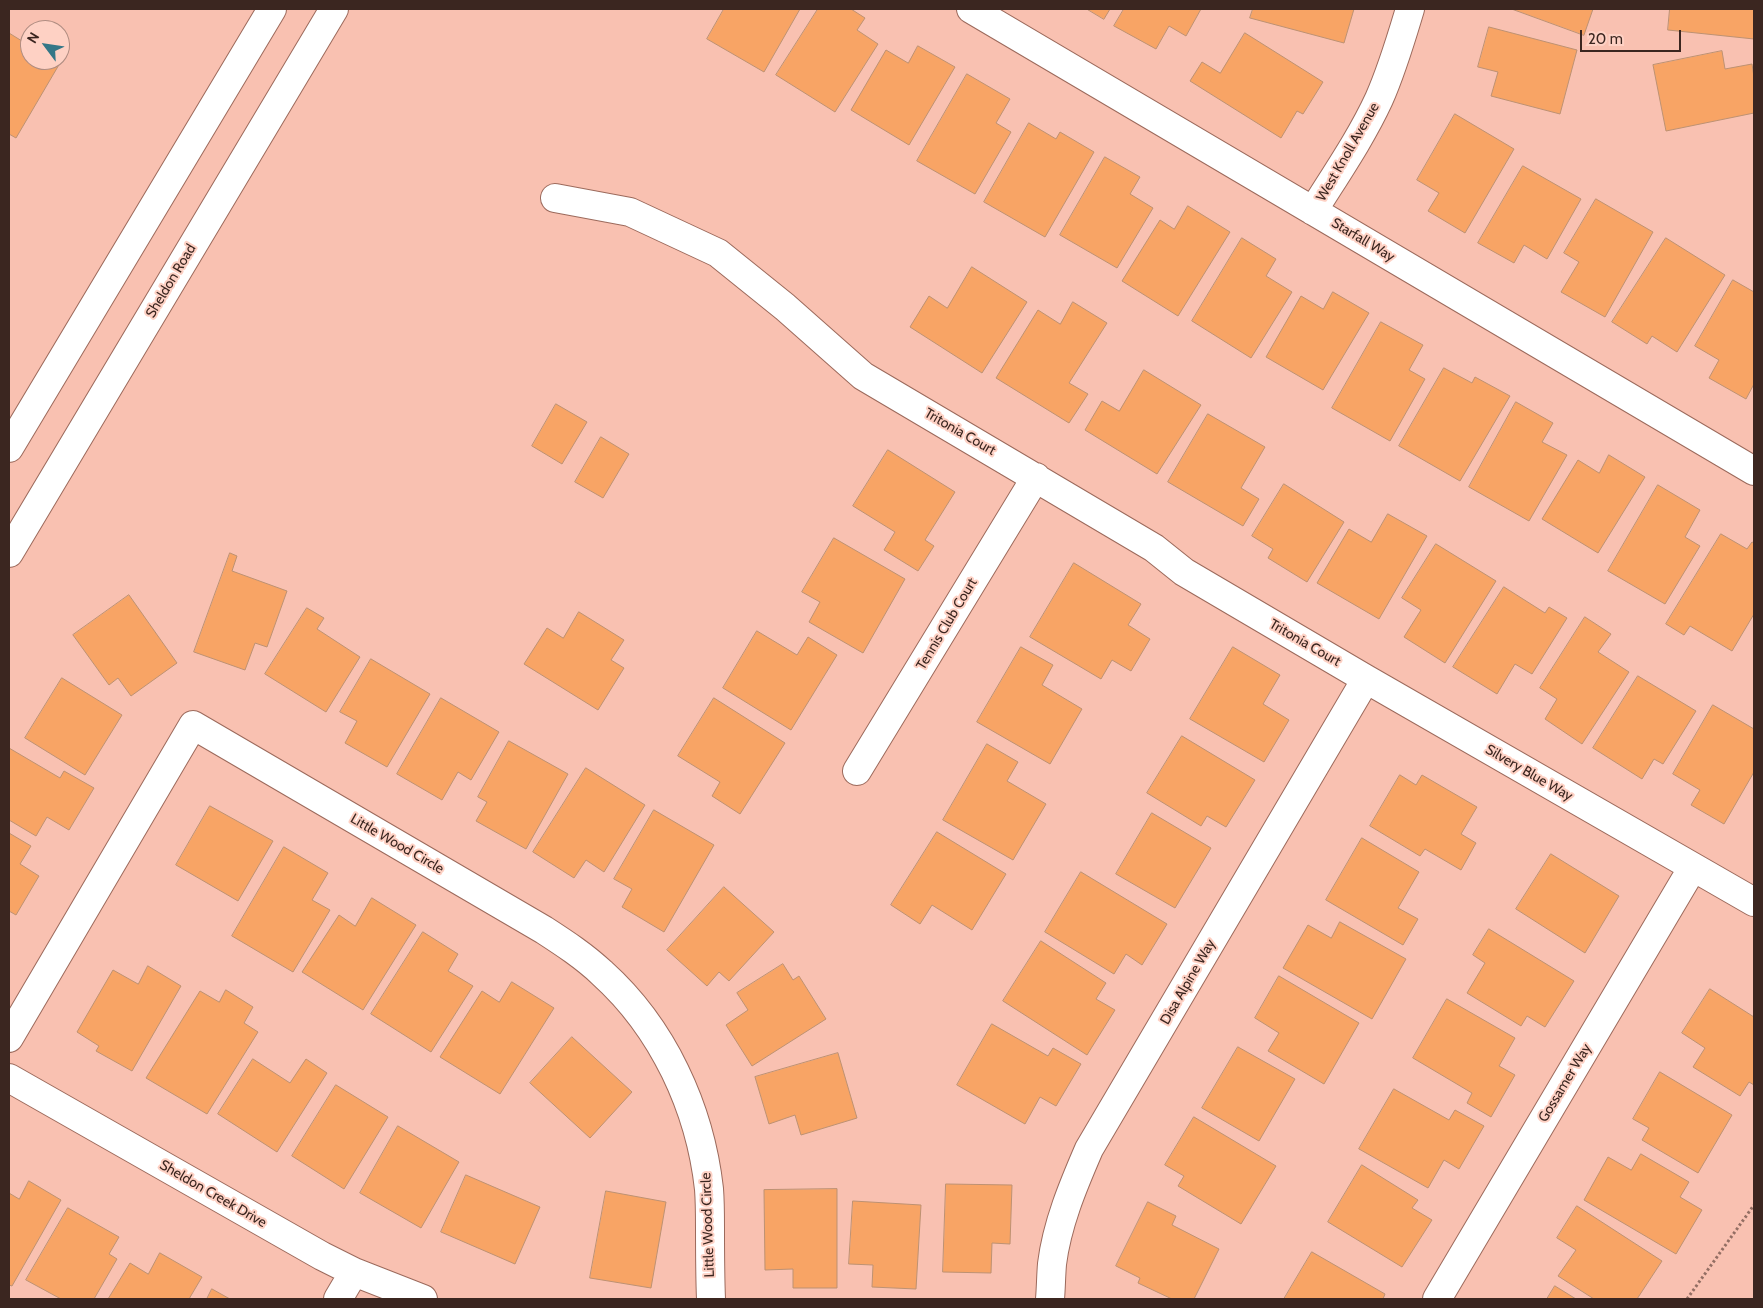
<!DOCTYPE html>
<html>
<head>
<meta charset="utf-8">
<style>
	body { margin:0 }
	#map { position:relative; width:1763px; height:1308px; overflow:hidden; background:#f9c1b1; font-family:Cabin,sans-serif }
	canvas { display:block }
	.frame { position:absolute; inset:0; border:10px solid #3b2620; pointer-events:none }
	.north { position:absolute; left:20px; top:20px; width:50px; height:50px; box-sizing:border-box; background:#fed1c4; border:1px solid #b08d82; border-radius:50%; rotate:301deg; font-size:14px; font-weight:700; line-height:20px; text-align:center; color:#3b2620 }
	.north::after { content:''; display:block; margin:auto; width:18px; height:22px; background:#347787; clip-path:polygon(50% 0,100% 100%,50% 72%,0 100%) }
	.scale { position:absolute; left:1580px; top:30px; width:101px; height:22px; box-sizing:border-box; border:2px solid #3b2620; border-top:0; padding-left:6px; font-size:15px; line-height:18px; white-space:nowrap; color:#3b2620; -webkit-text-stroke:4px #fed1c4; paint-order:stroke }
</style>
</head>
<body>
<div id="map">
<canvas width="1763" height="1308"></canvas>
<div class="frame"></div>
<div class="north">N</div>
<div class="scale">20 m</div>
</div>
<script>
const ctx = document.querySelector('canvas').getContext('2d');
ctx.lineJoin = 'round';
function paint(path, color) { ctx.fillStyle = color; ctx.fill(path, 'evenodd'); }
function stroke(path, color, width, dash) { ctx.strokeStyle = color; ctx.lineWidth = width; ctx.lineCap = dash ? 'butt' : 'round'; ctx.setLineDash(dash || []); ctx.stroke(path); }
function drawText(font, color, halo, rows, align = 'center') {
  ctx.font = font + ' Cabin,sans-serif'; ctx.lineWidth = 4; ctx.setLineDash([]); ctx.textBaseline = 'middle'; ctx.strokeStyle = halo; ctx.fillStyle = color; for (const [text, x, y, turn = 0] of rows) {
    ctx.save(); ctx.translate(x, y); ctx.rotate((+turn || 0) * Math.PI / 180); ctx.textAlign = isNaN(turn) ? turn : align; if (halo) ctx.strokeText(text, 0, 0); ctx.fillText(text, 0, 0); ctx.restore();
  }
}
const building = new Path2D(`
	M724,9H800L764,72L707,39Z
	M818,9H851L865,18L857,30L878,44L835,112L776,75Z
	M1087,9H1110L1104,19Z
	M1124,9H1201L1186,36L1169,26L1156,49L1114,26Z
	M1253,9H1354L1344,43L1250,18Z
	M1512,9H1593L1584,35Z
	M1670,9H1754V39L1668,30Z
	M1489,27L1577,50L1560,114L1491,96L1498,72L1478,67Z
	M9,33L30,46V60H54L60,63L16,138L9,134Z
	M1245,33L1323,82L1303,114L1297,111L1281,138L1190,81L1202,62L1220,73Z
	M918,46L955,67L909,145L851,110L886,50L908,63Z
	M1722,51L1725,69L1752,64L1754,77V113L1666,131L1653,65Z
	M967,74L1010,99L996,123L1011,132L975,194L917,161Z
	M1455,114L1514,149L1465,233L1428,211L1439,193L1417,180Z
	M1029,123L1056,139L1060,132L1094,152L1045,237L984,202Z
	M1105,157L1140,177L1130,194L1153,208L1117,268L1060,235Z
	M1523,166L1581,199L1547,259L1524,245L1514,263L1478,243Z
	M1596,199L1653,232L1605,317L1561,292L1579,262L1564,253Z
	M1188,206L1230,232L1178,316L1122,281L1160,220L1174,229Z
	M1242,238L1276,259L1266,276L1292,292L1251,358L1192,321Z
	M1666,238L1725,275L1677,352L1652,336L1647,344L1612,322Z
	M972,267L1027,302L982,373L910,327L929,296L947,308Z
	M1733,280L1754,292V384L1746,399L1709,378L1719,360L1695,346Z
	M1333,292L1369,313L1323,390L1266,357L1301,296L1323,309Z
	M1073,302L1107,323L1069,383L1088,394L1069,423L996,378L1038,310L1060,324Z
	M1381,322L1423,345L1409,370L1425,379L1390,441L1332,408Z
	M1444,368L1472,383L1475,377L1510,396L1460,481L1399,446Z
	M1144,370L1201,405L1157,474L1085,430L1102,401L1119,411Z
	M1516,402L1553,423L1542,442L1567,455L1529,521L1469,487Z
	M556,404L587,422L562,464L532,446Z
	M1208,414L1265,447L1241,488L1259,499L1243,526L1168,482Z
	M601,437L629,454L603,498L575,482Z
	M888,450L955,492L925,540L934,546L918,571L884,550L895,532L853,506Z
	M1609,455L1645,477L1598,553L1542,519L1578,460L1599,473Z
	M1284,484L1344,522L1307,582L1268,558L1273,549L1252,536Z
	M1658,485L1700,510L1685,537L1700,546L1665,604L1608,571Z
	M1388,514L1427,536L1379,619L1317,583L1349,529L1371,542Z
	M1721,534L1747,549L1752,542L1754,543V614L1732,651L1690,626L1684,635L1666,624Z
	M834,538L905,579L863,653L809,622L820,602L802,592Z
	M1436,544L1496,581L1445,663L1404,637L1421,610L1402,598Z
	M230,553L237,556L232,571L287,591L267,647L255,643L245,670L194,652Z
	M1074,563L1141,604L1128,625L1150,639L1131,671L1112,660L1101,679L1030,637Z
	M1504,587L1545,613L1549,607L1567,618L1532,674L1515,664L1497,694L1453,667Z
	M129,595L177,663L131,696L118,678L109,685L73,635Z
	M307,608L324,618L317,629L360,657L326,712L265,674Z
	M579,612L624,640L611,660L624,668L598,710L524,664L547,628L563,638Z
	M1585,617L1611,634L1598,652L1629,672L1582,744L1545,719L1557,699L1540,688Z
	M757,631L797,655L808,637L837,655L791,730L723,688Z
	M1021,647L1053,665L1042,685L1082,709L1050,764L977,722Z
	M1233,647L1280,675L1263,704L1289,720L1264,762L1190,719Z
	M371,659L430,694L387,767L345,743L357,721L340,712Z
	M1638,676L1696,711L1663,764L1654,759L1642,779L1593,748Z
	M62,678L122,715L85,775L25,738Z
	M441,698L499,732L471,780L458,772L442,800L397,774Z
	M714,698L785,743L740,814L712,796L720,782L678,756Z
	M1713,705L1754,729V772L1724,824L1691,805L1700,790L1673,774Z
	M1182,736L1255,780L1226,827L1207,816L1201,826L1147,793Z
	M509,741L568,774L526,849L476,821L487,802L478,797Z
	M987,744L1018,762L1007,781L1046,804L1013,860L943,820Z
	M9,748L60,778L64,771L94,788L69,830L47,817L36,836L9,820Z
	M586,768L645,805L604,872L586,860L574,878L533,852Z
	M1400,775L1416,785L1422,775L1477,807L1461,834L1476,843L1461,870L1425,849L1420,856L1370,826Z
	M210,806L273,841L238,901L176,865Z
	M654,810L714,845L664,932L622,907L632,889L614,879Z
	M1152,813L1211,848L1175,908L1116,874Z
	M937,832L1006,874L972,930L932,905L920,924L891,905Z
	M9,833L31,846L20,864L39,876L16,915L9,911Z
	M1362,838L1419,872L1398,908L1418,919L1403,945L1326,900Z
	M284,847L328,873L312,900L330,910L293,972L232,936Z
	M1551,854L1619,896L1585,953L1516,909Z
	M1081,872L1167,924L1142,965L1126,954L1114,974L1045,932Z
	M724,887L774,932L729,981L719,972L707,986L667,950Z
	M372,898L416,925L363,1010L302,972L339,915L355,926Z
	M1340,922L1406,959L1372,1019L1283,968L1308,925L1331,938Z
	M1489,929L1574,981L1545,1027L1527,1016L1521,1026L1467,993L1485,963L1473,955Z
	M423,932L458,954L448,971L473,986L431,1052L371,1014Z
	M1041,941L1106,983L1096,999L1115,1010L1087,1055L1003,1001Z
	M783,964L793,980L799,976L826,1019L752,1066L726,1025L748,1010L737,993Z
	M148,966L181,986L132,1071L96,1051L99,1046L77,1032L113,970L138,984Z
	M1279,976L1359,1023L1324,1084L1268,1051L1279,1033L1255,1018Z
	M512,982L554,1008L500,1094L440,1057L482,991L499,1002Z
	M1710,989L1754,1017V1085L1749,1082L1740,1096L1693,1067L1705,1048L1682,1033Z
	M226,990L253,1007L244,1023L258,1032L207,1114L146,1078L200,991L219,1002Z
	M1447,999L1515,1038L1499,1066L1515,1075L1491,1117L1467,1103L1472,1093L1413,1058Z
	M992,1024L1048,1056L1053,1048L1081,1064L1056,1106L1040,1097L1025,1124L957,1085Z
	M572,1037L632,1092L590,1138L530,1083Z
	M1238,1047L1295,1079L1259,1141L1202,1108Z
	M838,1053L857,1118L801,1135L795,1115L769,1124L755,1077Z
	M253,1059L290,1083L306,1059L327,1073L277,1152L218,1114Z
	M1660,1072L1732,1115L1698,1173L1642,1140L1649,1128L1633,1119Z
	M336,1085L388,1117L344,1189L292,1156Z
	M1394,1089L1449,1120L1455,1110L1484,1126L1459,1169L1444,1160L1428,1188L1359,1149Z
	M1194,1117L1276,1166L1241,1224L1178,1186L1184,1176L1165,1165Z
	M398,1126L459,1162L421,1228L360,1193Z
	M1641,1154L1689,1182L1680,1197L1702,1210L1676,1254L1584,1200L1608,1157L1631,1170Z
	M1362,1165L1418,1200L1412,1208L1432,1220L1402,1267L1328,1222Z
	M466,1175L540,1207L515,1264L441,1232Z
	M29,1181L61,1200L12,1286L9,1285V1193L19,1199Z
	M946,1184L1012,1185L1010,1244L992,1243L991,1273L943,1272Z
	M837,1189V1288H793V1269L765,1270L764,1190Z
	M606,1191L666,1202L651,1288L590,1278Z
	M853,1201L921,1205L916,1289L872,1287L873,1265L849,1264Z
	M1148,1202L1176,1216L1172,1225L1219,1249L1194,1299H1172L1138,1283L1140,1278L1116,1266Z
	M1577,1206L1662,1261L1637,1299H1594L1558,1276L1576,1250L1557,1238Z
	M68,1208L119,1237L109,1254L117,1259L94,1299H61L26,1280Z
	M1312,1252L1385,1294L1383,1299H1284Z
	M160,1253L202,1277L189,1299H108L130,1263L148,1274Z
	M1555,1286L1576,1299H1547Z
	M212,1289L230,1299H207Z`);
paint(building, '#f8a465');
stroke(building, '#bd9172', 1);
const minor = new Path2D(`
	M971,9L1754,471
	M555,198L630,212L718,253L785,307L863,376L1154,548L1184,572L1366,679L1754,902
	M1313,211C1336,174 1361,138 1379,99C1392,70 1401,39 1410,9
	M857,771L1036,477
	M9,1038L193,725L544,930C564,943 584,956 602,973C663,1028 700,1108 709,1189C710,1202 710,1215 710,1227C710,1251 710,1275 711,1299
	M9,1078L322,1256L354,1272L423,1299
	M338,1299L354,1272
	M1050,1299C1051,1288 1051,1276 1052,1264C1057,1224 1073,1186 1089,1149L1366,679
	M1437,1299L1693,867`);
const secondary = new Path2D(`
	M9,448L272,9
	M9,553L334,9`);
stroke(minor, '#9c6a5c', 30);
stroke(secondary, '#9c6a5c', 30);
stroke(new Path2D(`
	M1687,1299L1754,1205`), '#936e63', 3, [2.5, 2.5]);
stroke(minor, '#fff', 28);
stroke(secondary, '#fff', 28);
drawText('14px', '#3b2620', '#fed1c4', [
	["West Knoll Avenue",1348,152,-60],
	["Starfall Way",1363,240,31],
	["Sheldon Road",171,281,-59],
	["Tritonia Court",960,432,30],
	["Tennis Club Court",947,624,-59],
	["Tritonia Court",1305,643,30],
	["Silvery Blue Way",1529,773,30],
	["Little Wood Circle",397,844,30],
	["Disa Alpine Way",1188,982,-60],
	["Gossamer Way",1565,1083,-59],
	["Sheldon Creek Drive",213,1194,30],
	["Little Wood Circle",708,1225,-92]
]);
</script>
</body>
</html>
